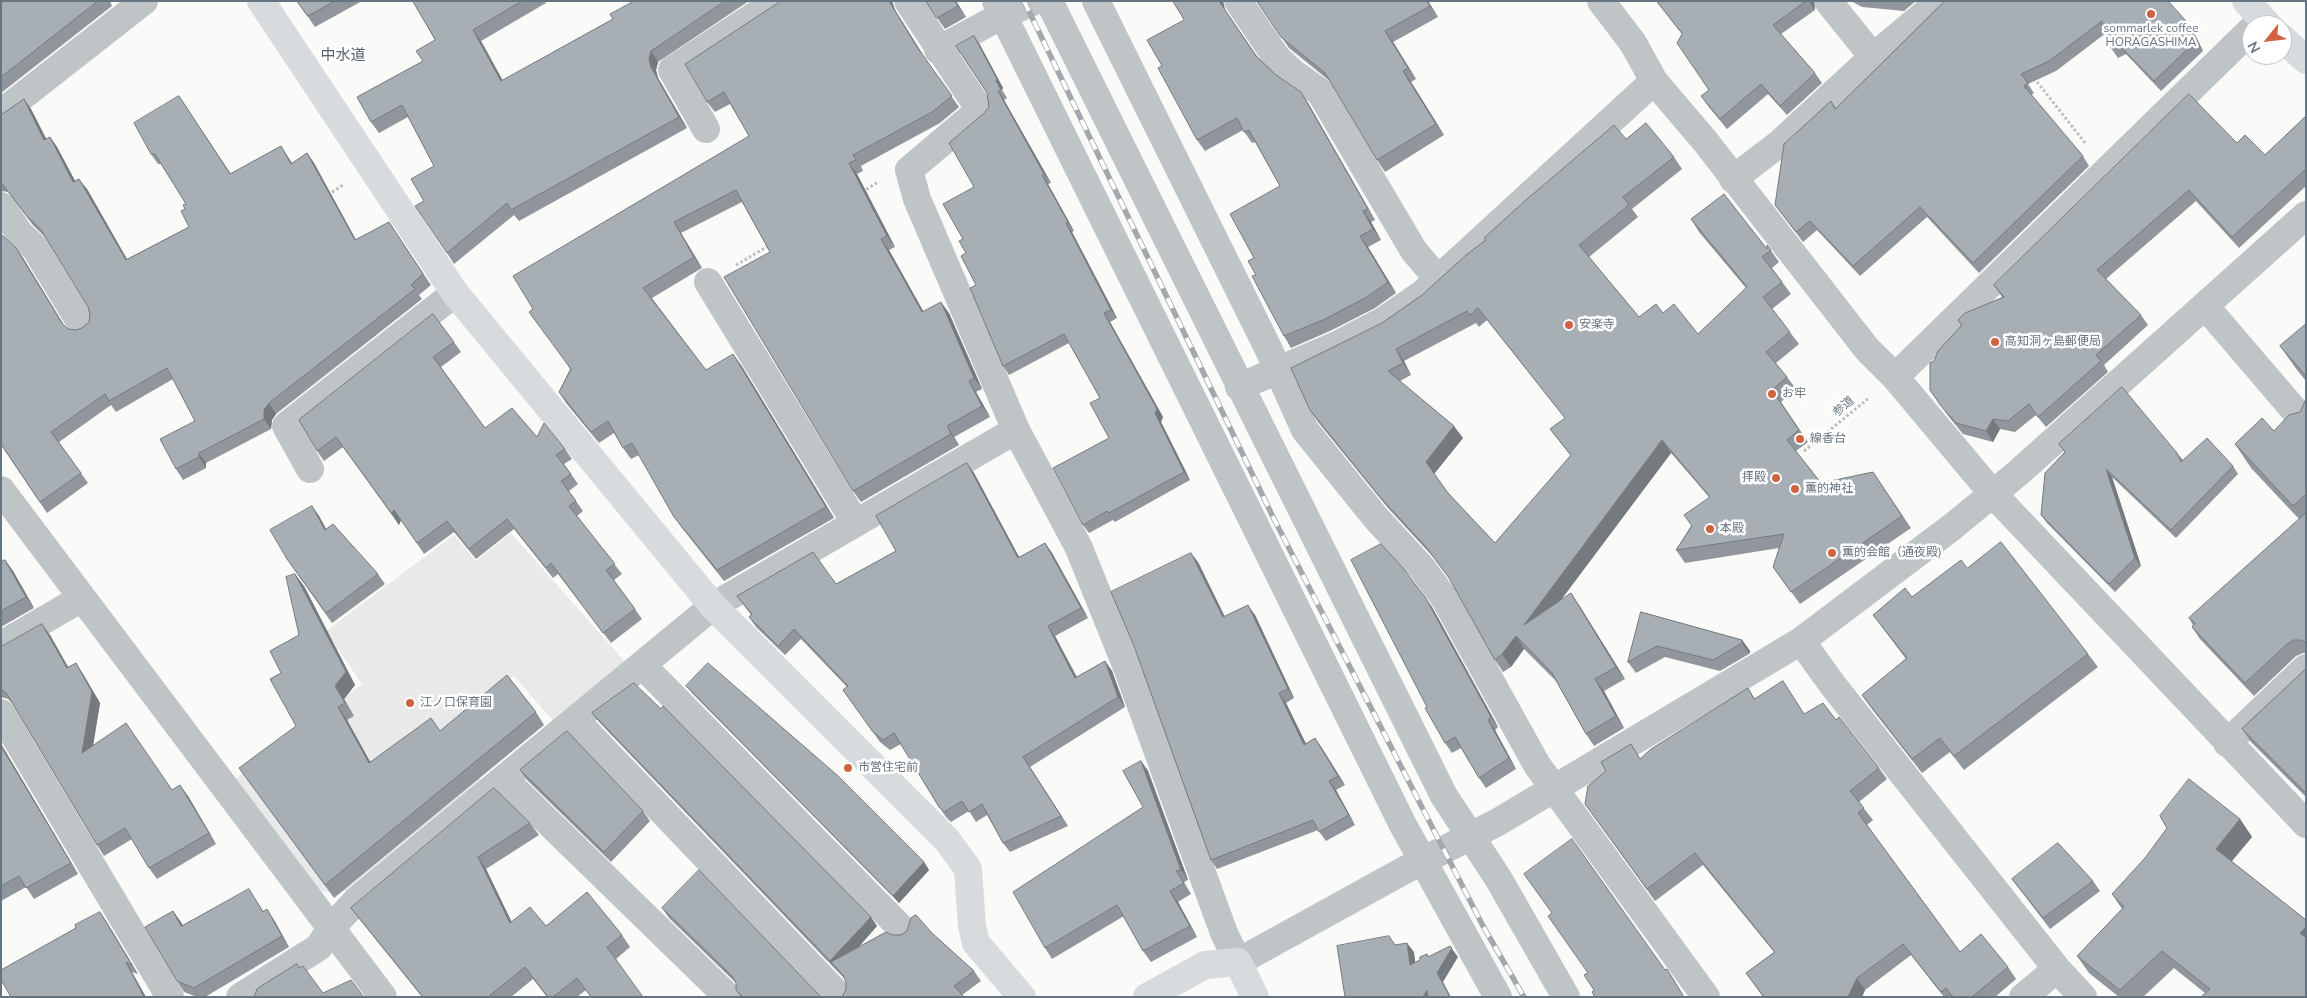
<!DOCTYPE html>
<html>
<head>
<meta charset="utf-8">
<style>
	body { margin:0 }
	#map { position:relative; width:2307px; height:998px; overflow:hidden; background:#fafaf8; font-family:"Nunito Sans",sans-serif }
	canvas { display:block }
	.frame { position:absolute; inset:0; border:2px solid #677580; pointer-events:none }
	.north { position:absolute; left:2242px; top:15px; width:50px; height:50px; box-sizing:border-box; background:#fff; border:1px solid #c2c8cc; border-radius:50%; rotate:241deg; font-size:14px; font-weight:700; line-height:20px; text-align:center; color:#677580 }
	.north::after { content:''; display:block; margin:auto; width:18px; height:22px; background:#d16241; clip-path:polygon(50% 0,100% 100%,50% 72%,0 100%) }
</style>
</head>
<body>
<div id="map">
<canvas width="2307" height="998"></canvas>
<div class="frame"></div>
<div class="north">N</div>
</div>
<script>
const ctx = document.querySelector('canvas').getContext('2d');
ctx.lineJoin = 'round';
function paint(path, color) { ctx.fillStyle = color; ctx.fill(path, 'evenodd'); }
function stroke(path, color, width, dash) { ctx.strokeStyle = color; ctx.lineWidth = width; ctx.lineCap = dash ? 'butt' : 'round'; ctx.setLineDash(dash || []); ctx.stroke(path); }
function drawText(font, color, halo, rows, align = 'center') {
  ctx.font = font + ' "Nunito Sans","Noto Sans JP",sans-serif'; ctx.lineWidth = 5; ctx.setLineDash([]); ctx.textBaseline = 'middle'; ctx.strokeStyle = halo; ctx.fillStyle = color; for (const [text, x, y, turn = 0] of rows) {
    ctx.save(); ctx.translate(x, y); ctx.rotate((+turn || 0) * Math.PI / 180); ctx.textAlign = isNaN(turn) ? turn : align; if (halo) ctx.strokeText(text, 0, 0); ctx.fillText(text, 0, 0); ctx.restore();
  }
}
paint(new Path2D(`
	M511,533L625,662L555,723L514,676L447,737L481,780L349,891L317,892L235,779L362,684L326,631L454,535L476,561Z`), '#e8e9e8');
stroke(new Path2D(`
	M2034,78L2086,144
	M862,192L878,182
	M328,195L343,185
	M736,265L770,245
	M1804,451L1869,398`), '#babdc0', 3, [2.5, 2.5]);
stroke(new Path2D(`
	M908,1L980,110L909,170L917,199L1016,430L1079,548L1128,670L1224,933L1238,962L1403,871L1498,822L1801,641L1952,527L2018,473L2306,215
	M996,1L1403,825L1498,997
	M1049,1L1444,796L1498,878L1566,997
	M1096,1L1269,350L1305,430L1376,518L1422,568L1445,599L1537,765L1706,997
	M1238,1L1277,58L1293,73L1320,92L1414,251L1438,279
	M1601,1L1633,43L1654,81L1705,141L1867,349L1895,377L1993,494L2306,824
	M1828,1L1873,57
	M938,50L1003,15L1035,1
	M1,113L144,1
	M706,129L672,70L777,1
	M1733,179L1780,143L1873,57L1940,1
	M1,206L20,234L35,248L82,325
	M708,282L855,522
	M2206,307L2306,424
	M1895,377L2252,29
	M1239,387L1339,344L1383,321L1422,294L1654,81
	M310,469L286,426L455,293
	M1,490L383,997
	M1801,641L1832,684L2057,969L2083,997
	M1,645L82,598
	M642,665L903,930
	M1,713L170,997
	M576,721L838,995
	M2227,743L2306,668
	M505,780L728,997
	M240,997L319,947L331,928L357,900L713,606L1016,430
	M2023,997L2057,969`), '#bfc4c7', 28);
stroke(new Path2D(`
	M261,1L455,293L713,606L947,840L968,869L972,926L976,943L1022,997
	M2246,1L2268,25
	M2282,38L2306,60
	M1147,997L1205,965L1238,962L1255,997`), '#d8dbde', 28);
const rail = new Path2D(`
	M1024,1L1274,519L1483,926L1524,997`);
stroke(rail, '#a2a8ad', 5.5);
stroke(rail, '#fff', 4, [11]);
paint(new Path2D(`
	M1,1H110L112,6L1,93Z
	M297,1H362L315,27Z
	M413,1H545L546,3L481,41L503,81L613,19L634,1H749L658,62L656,70L658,78L687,128L519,221L514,215L454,264L447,253L424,201L434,166L408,117L379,133L371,122L423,61L435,40Z
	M779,1H892L895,10L924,57L959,107L940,123L861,166L863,171L857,174L895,247L889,250L923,312L949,313L982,389L976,392L990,417L954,437L959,445L861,502L853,491L770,252L742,202L681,233L702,268L652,298L706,370L741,365L834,518L724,581L682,528L674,517L639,455L631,459L623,448L614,433L599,443L566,403L559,392L570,369L533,309L749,136L730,104L715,112L707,102Z
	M925,1H956L966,17L945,29Z
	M1173,1H1223L1225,10L1257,56L1276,75L1308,103L1375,220L1371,222L1381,240L1368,247L1396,293L1375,308L1332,330L1291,348L1284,336L1256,275L1254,258L1280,186L1255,142L1252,143L1243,130L1205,151L1197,140L1162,66L1184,20Z
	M1257,1H1428L1438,17L1393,42L1416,79L1411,82L1444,135L1385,172L1377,160L1331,82L1289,48Z
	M1656,1H1814L1815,10L1781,34L1815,73L1822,83L1787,115L1768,94L1727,129L1708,106L1701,96L1709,90L1682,34Z
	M1851,1H1916L1904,11L1862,7Z
	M1943,3L2193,31L2203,51L2161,91L2126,54L2118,58L2111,48L2106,33L2056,71L2028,84L2034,93L2031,95L2083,156L2089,166L1979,273L1927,217L1860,276L1817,230L1803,242L1775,205L1831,101L1836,108Z
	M974,36L980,45L1003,88L1002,90L1007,98L1004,100L1051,183L1048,184L1074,231L1072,232L1117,318L1110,322L1163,417L1161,422L1190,480L1115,522L1113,520L1089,533L1083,525L1109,438L1100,398L1069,343L1009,375L1003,366L966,253L963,239L974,187L984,113L989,107L987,93Z
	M179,96L231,174L281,146L292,163L307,153L314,163L356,240L389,222L431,285L419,295L422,299L276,414L272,420L271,429L206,463V468L183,480L176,469L195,421L173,379L116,412L111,405L59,442L88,483L47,513L1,445L16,248L23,258L64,325L68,329L76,330L82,328L89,322L90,314L88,307L46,238L32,224L8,192L1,191V115L24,99L31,109L46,139L50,137L57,147L75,181L87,189L127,259L189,227L185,209L186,204L161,164H158L151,154Z
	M2306,116V186L2239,248L2196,201L2106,279L2141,315L2148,325L2104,365L2108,372L2046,427L2036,415L2015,432L2000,429L1993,442L1963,434L1949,417L1930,390L1934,361L1961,325L1958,320L2002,297L1994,285L2237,143L2265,155Z
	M1626,139L1674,157L1682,169L1632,209L1638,217L1589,257L1639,317L1663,313L1698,334L1746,288L1699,232L1691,219L1767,249V245L1779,262L1772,268L1791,294L1772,309L1799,344L1776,363L1787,377L1796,389L1781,402L1808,442L1796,451L1821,483L1873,472L1911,528L1800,604L1773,567L1779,548L1685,563L1676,550L1709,497L1671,453L1561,600L1579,605L1625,679L1604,691L1624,728L1594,746L1586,734L1556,681L1524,649L1511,667L1503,672L1495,660L1451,580L1435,559L1388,508L1318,422L1310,410L1382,323L1422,295ZM1487,320L1565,418L1550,429L1571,456L1495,543L1448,493L1434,474L1463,438L1400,381L1411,375L1404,361L1476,323L1479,327Z
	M2306,324V381L2297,370L2280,346Z
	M454,342L461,352L441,367L485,428L537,437L565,449L572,459L564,464L578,484L569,491L583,511L577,516L622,574L614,580L642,619L611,643L558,574L553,578L514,529L476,559L454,532L424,554L401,520L399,525L343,447L324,461L317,451L299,420Z
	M2306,399V653H2303L2296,656L2254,696L2200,639L2192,627L2193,625L2189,618L2299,519L2251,468L2235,444L2274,431L2300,412Z
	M2059,444L2177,453L2183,460L2233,466L2238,474L2176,538L2112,477L2141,566L2115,592L2047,523L2041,515L2065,452Z
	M974,473L1019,557L1045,543L1052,553L1088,618L1055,636L1077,677L1105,661L1112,671L1125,707L1030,767L1068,826L1010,852L1003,843L987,815L976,822L969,811L951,822L946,817L939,807L901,744L890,750L880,742L843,690L847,687L801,639L785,655L756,627L749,617L751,615L737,596L836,584L896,551Z
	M312,506L319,516L326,529L378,574L385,584L332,623L287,559Z
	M5,560L13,571L34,608L1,627V562Z
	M1198,562L1224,617L1255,615L1294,698L1286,703L1306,744L1315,738L1345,785L1336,790L1355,825L1326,841L1318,830L1217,869L1211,860Z
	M1967,568L2088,654L2098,667L1964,770L1950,752L1922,773L1872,709L1862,695L1906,659L1873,615L1912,597Z
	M304,586L355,685L344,699L354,716L347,720L370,762L440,731L536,712L544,725L334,898L248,780L296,726L281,673L299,635Z
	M1432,607L1498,727L1495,730L1516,769L1486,788L1479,778L1461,748L1452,753L1445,743L1427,707Z
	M1641,612L1742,640L1750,651L1749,654L1720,671L1665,657L1636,673L1628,662Z
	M50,635L68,668L83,674L100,703L93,746L172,790L188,796L216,844L157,879L149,868L132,839L104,856L97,845L12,703L8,699L1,697V647Z
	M2306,669V797L2251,742L2242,729Z
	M1783,681L1804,714L1836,720L1879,768L1887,779L1859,802L1873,820L1867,825L1960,952L2008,967L2016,979L1995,997H1944L1911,955L1865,990L1862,997H1763L1746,973L1774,952L1703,865L1655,901L1585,804L1641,758L1748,688L1755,699Z
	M686,686L924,862L929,870L899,903L692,693Z
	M592,713L877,926L858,948L893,935L932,933L974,971L981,981L962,995L846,989V980L837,971L599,722Z
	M1,744L78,874L34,899L26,887L1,901Z
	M1141,761L1148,771L1188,880L1184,882L1191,894L1178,902L1197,937L1151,962L1143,951L1124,916L1052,959L1045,948L1143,807Z
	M520,770L643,811L650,821L611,862L527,780Z
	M2240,819L2252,837L2231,861L2306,920L2205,993L2174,968L2143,997H2119L2089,973L2077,956L2122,909L2112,894Z
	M530,823L539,835L486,869L511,921L622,935L630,947L616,959L586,990L577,997H547L533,979L511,997H422L360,920L351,908Z
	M2012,879L2093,881L2100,891L2050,929Z
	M256,900L263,911L274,920L289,947L205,997H197L184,992L177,981L173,911L183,926Z
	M662,908L821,997H741L736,990V983L669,918Z
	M106,921L138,974L132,972L11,997Z`), '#90969b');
paint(new Path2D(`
	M889,1H892L895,10L925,58L917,47Z
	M955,1H956L966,17L958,6Z
	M1219,1H1223L1225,10Z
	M1427,1H1428L1438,17L1430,6Z
	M1809,1H1814L1815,10Z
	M2186,21L2193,31L2203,51L2196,41Z
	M473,30L481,41L509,92L501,81Z
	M1385,31L1393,42L1416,79L1408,68Z
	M974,36L980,45L1003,88L1002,90L1007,98L996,81Z
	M651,51L658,62L656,70L658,78L687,128L679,117L651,67L649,59Z
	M1403,71L1411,82L1444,135L1436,124Z
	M998,91L1004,100L1051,183L1044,174Z
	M1301,92L1308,103L1375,220L1368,209Z
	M24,99L31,109L52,150L44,140Z
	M50,137L57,147L81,192L73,182Z
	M281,146L288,157L298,175L291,164Z
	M307,153L314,163L362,251L355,240Z
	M849,163L857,174L895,247L887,236Z
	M1042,175L1048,184L1074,231L1068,222Z
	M79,179L87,189L133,270L126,260Z
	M1363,211L1371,222L1381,240L1373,229Z
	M674,222L681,233L702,268L694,257Z
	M1066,223L1072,232L1117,318L1111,310Z
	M1360,236L1368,247L1396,293L1388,282Z
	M881,239L889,250L930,323L922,312Z
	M16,248L23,258L69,334L62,323Z
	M941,302L949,313L982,389L974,378Z
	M1104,313L1110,322L1163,417L1161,422L1190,480L1184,472Z
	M1396,349L1404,361L1411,375L1403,363Z
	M733,354L741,365L834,518L826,507Z
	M969,381L976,392L990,417L982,406Z
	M269,403L276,414L272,420L271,429L264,419V410Z
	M1993,419L2000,429L1993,442L1986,431Z
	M947,426L954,437L959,445L951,434Z
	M1454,426L1463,438L1434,474L1426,462Z
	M1662,440L1671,453L1533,637L1524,625Z
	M199,453L206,463V468L199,457Z
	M967,463L974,473L1025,568L1018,558Z
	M2106,469L2112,477L2141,566L2135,558Z
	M312,506L319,516L332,540L325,530Z
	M394,510L401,520L399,525L392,514Z
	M1045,543L1052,553L1088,618L1081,608Z
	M1191,553L1198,562L1230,627L1223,617Z
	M5,560L13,571L34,608L26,597Z
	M295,574L304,586L355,685L344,699L354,716L335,686Z
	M1571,593L1579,605L1625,679L1616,667Z
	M1425,597L1432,607L1498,727L1491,717Z
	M1248,605L1255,615L1294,698L1288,689Z
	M42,624L50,635L75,679L67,668Z
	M1048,626L1055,636L1082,688L1075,678Z
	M1516,636L1524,649L1511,667L1502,654Z
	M1742,640L1750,651L1749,654L1742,643Z
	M1105,661L1112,671L1125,707L1118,697Z
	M76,663L83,674L100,703L90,764L82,753Z
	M1595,679L1604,691L1624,728L1616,716Z
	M1279,693L1286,703L1311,754L1304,745Z
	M338,707L347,720L378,776L369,763Z
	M1488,720L1495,730L1516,769L1509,758Z
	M1315,738L1322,748L1345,785L1338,776Z
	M1,744L78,874L71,863L1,746Z
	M1023,757L1030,767L1068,826L1061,816Z
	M1141,761L1148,771L1188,880L1181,870Z
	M1329,781L1336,790L1355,825L1349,815Z
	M180,785L188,796L216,844L209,833Z
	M2240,819L2252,837L2228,866L2216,849Z
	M478,857L486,869L518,935L510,923Z
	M924,862L929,870L899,903L893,896Z
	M1170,891L1178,902L1197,937L1190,926Z
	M267,909L274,920L289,947L282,936Z
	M173,911L181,922L189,937L181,926Z
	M100,912L106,921L138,974L132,965Z
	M871,917L877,926L838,970L831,962L837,971L830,961Z
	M2306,927V942L2300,933Z
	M1407,943L1414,952L1417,975L1410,965Z
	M1450,946L1458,957L1443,982L1451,997H1450L1437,973Z
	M126,962L132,972L146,997H144Z
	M1857,978L1865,990L1862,997H1848Z
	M1427,990L1431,997H1423Z`), '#757a7e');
const building = new Path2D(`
	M1,1H98L1,77Z
	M297,1H335L308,16Z
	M413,1H522L473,30L501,81L613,19L610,14L634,1H725L651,51L649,59L651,67L679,117L511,210L507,203L447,253L415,206L424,201L411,179L434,166L402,105L371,122L357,97L423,61L416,51L435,40Z
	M779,1H889L917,47L952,96L932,112L853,155L856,160L849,163L887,236L881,239L922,312L941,302L974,378L969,381L982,406L947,426L951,434L853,491L724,277L770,252L736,190L674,222L694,257L643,288L706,370L733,354L826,507L717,570L674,517L632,443L623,448L608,421L591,432L559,392L571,369L529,312L533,309L513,276L749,136L724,92L707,102L685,64L778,3Z
	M926,1H955L958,6L937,18Z
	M1173,1H1219L1256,56L1276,75L1301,92L1368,209L1363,211L1373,229L1360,236L1388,282L1367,297L1325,319L1284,336L1252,276L1256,275L1248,261L1254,258L1230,214L1280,186L1249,130L1244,132L1237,118L1197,140L1158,68L1162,66L1147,40L1184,20Z
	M1257,1H1427L1430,6L1385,31L1408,68L1403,71L1436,124L1377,160L1325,73L1281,37Z
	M1657,1H1806L1773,25L1815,73L1780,106L1761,84L1720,119L1701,96L1709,90L1677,43L1682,34Z
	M1945,1H2168L2186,21L2196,41L2154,81L2119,45L2111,48L2102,21L2049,61L2021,74L2028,83L2024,86L2083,156L1973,263L1920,207L1853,266L1810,221L1796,232L1775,205L1784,144L1831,101L1835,109Z
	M974,36L997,79L996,81L1001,90L998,91L1044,174L1042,175L1068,222L1066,223L1111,310L1104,313L1157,409L1155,413L1184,472L1109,513L1107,511L1083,525L1053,468L1109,438L1090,403L1100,398L1064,334L1003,366L970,288L976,285L961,256L966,253L959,241L963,239L943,204L974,187L949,143L984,113L989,107L987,93L956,46Z
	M2189,94L2237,143L2245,135L2265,155L2306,116V169L2232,237L2189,190L2097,270L2141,315L2096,355L2101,361L2038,417L2029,404L2008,421L1993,419L1986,431L1956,423L1941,406L1930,390V363L1934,361L1938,351L1962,325L1958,320L1965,313L2004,297L1994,285Z
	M179,96L230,174L281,146L291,164L307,153L355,240L389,222L423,274L411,285L415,289L269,403L264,410V419L199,453V457L176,469L160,439L195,421L167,368L109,401L105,394L51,432L81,473L40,502L1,444V234L16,248L62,323L68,329L76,330L82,328L89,322L90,314L88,307L41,230L25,214L1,182V115L24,99L44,140L50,137L73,182L79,179L126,260L189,227L181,211L185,209L183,205L186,204L155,154H151L134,123Z
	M1646,123L1674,157L1623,197L1629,205L1579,245L1639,317L1656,304L1663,313L1674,304L1698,334L1747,287L1691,219L1724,194L1767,249V245L1771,250L1762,257L1782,282L1763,297L1790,332L1766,352L1787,377L1772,390L1799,430L1787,440L1821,483L1873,472L1902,516L1791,592L1773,567L1784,534L1676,550L1692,526L1684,515L1710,497L1662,440L1524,625L1571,593L1616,667L1595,679L1616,716L1586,734L1552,673L1516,636L1502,654L1495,660L1449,578L1426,547L1379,496L1310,410L1291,368L1382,323L1422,295L1466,255L1486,240L1484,238L1526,200L1614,125L1626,139ZM1478,308L1565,418L1550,429L1571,455L1495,543L1448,493L1426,462L1454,426L1388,371L1403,363L1396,349L1467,311L1470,315Z
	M433,314L454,342L433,357L485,428L512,408L537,437L544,423L565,449L556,455L571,474L561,481L576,501L569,506L615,564L606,570L635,609L603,633L551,563L546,568L507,519L469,549L447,521L417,543L394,510L392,514L336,437L317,451L299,420Z
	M2306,324V376L2280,346Z
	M2122,387L2177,453L2181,462L2207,438L2233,466L2171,530L2106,469L2135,558L2109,584L2041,515L2045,473L2065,452L2059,444Z
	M2306,399V494L2293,506L2235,444L2262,418L2274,431L2289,415L2300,412Z
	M967,463L1018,558L1045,543L1081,608L1048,626L1075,678L1105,661L1118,697L1023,757L1061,816L1003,843L982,804L969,812L962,801L944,812L939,807L894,733L883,740L873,732L843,690L848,686L794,629L778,646L749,617L752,614L737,596L813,552L836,584L896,551L876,516Z
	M312,506L325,530L333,524L378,574L326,613L287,559L270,530Z
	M2306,513V643L2301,640H2294L2287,644L2245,683L2192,627L2195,623L2189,618Z
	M2001,542L2088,654L1954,756L1940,738L1912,759L1862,695L1907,658L1873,615L1905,588L1912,597L1961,560L1967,568Z
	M1381,544L1403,568L1425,597L1491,717L1488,720L1509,758L1479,778L1455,737L1445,743L1425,708L1427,707L1351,560Z
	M1191,553L1223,617L1248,605L1288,689L1279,693L1304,745L1315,738L1338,776L1329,781L1349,815L1319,832L1313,820L1211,860L1134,646L1111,592Z
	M5,560L26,597L1,611V562Z
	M295,574L346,672L335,686L345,703L338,707L369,763L431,718L440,731L507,675L536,712L325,885L239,768L296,726L270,679L281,673L270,651L299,635L286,577Z
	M1641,612L1742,640V643L1713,660L1657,646L1628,662Z
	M42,624L67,668L76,663L92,692L82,753L126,723L172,790L180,785L209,833L149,868L125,828L97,845L7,694L1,689V647Z
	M708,663L837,775L924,862L893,896L686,686Z
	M2306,669V793L2242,729Z
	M1783,681L1804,714L1823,703L1836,720L1839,717L1879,768L1850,791L1864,808L1858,813L1960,952L1981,934L2008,967L1972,997H1953L1946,988L1941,992L1903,944L1857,978L1848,997H1764L1746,973L1775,952L1695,853L1647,889L1585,804L1588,786L1606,771L1601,762L1631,744L1640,759L1651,749L1748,688L1754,699Z
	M634,683L661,709L663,706L871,917L830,961L592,713Z
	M567,731L643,811L604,852L520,770Z
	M1,746L71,863L26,888L19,876L1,886Z
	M1141,761L1181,870L1176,871L1184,883L1170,891L1190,926L1143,951L1117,905L1045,948L1013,892L1143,807L1123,771Z
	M2189,779L2240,819L2216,849L2306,920V927L2300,933L2306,938V997H2201L2210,989L2162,951L2120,990L2077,956L2124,907L2112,894L2145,858L2167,828L2160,816Z
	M494,788L530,823L478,857L510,923L530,907L546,926L587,892L622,935L607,947L643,997H591L577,978L553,997H548L525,967L488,997H423L351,908Z
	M1572,839L1665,970L1667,969L1684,997H1595L1592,992L1594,990L1584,975L1588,973L1548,916L1552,913L1524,874Z
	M2058,843L2093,881L2043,918L2012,879Z
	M699,870L820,996L821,997H743L736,990V983L732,976L662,908Z
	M249,889L263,912L267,909L282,936L194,988L177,981L145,927L173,911L181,926Z
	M100,912L132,965L126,962L144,997H11L1,980V970L76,928L75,925Z
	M916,915L932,933L974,971L954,986L964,997H842L846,989V982L843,975L831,962L886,932L893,935H901L907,931L911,918Z
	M1389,936L1395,945L1407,943L1410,965L1420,960V957L1427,954L1428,957L1450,946L1452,948L1437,973L1450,997H1428L1427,990L1423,997H1345L1337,946Z
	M297,964L299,968L303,966L323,993L351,980L363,996L365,997H254L257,989Z`);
paint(building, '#a7afb4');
stroke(building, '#757a7e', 1);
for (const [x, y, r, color] of [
	[2151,14,5,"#d16241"],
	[1569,325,5,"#d16241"],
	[1995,342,5,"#d16241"],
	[1772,394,5,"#d16241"],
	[1800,439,5,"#d16241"],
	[1776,478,5,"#d16241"],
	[1795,489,5,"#d16241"],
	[1710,529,5,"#d16241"],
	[1832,553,5,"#d16241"],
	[410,703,5,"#d16241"],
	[848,768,5,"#d16241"]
]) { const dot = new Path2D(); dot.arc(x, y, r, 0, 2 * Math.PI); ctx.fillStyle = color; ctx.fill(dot); stroke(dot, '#fff', 2); }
drawText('12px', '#677580', '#fff', [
	["sommarlek coffee",2151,29,"center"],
	["HORAGASHIMA",2151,43,"center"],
	["安楽寺",1579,325],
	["高知洞ヶ島郵便局",2005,342],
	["お牢",1782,394],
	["線香台",1810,439],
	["拝殿",1766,478,"right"],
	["薫的神社",1805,489],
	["本殿",1720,529],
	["薫的会館（通夜殿)",1842,553],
	["江ノ口保育園",420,703],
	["市営住宅前",858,768]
], 'left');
drawText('12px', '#677580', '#fff', [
	["参道",1844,407,-40]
]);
drawText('15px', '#59646c', '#fff', [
	["中水道",343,56]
]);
</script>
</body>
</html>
